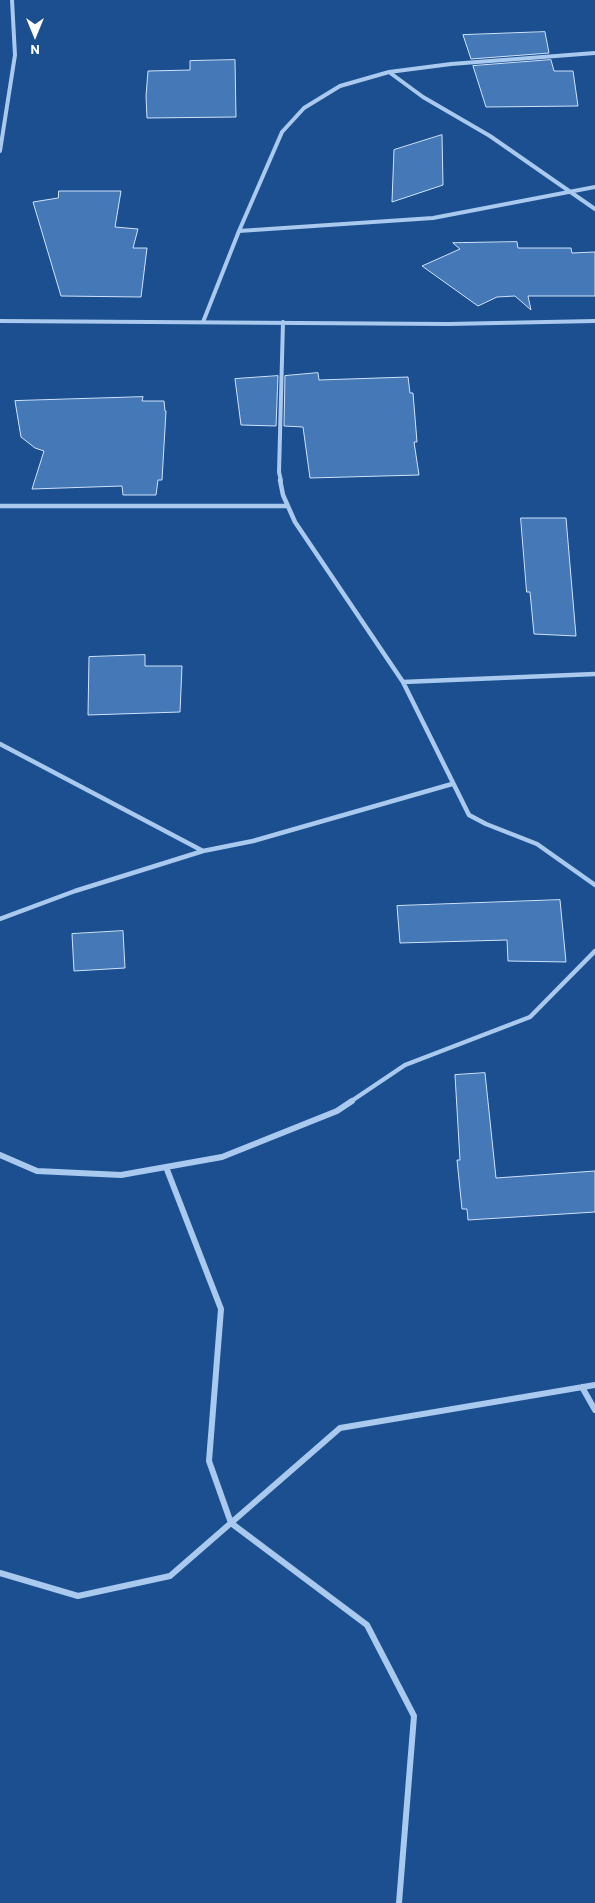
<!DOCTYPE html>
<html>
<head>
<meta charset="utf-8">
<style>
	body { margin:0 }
	#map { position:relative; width:595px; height:1903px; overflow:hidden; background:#1b4f8f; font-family:Barlow,sans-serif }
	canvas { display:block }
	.north { position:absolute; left:10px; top:10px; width:50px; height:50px; -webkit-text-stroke:4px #1b4f8f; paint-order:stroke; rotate:180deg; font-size:14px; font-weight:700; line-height:20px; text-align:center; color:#fff }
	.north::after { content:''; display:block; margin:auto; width:18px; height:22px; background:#fff; clip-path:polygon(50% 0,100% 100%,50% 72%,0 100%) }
</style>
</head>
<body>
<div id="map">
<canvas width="595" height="1903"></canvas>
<div class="north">N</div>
</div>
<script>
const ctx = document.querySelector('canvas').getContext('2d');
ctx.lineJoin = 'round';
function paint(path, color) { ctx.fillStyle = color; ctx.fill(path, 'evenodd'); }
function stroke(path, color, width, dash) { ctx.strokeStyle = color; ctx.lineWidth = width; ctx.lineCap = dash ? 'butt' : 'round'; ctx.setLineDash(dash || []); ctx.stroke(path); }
const building = new Path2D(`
	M545,32L549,53L471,59L463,35Z
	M235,60L236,117L147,118L146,96L148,71L190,70V61Z
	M551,60L554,71H573L578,106L486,107L473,66Z
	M442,135L443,185L392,202L394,150Z
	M59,191H121L115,227L138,229L133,248H147L141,297L61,296L33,202L58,198Z
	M517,242L518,248H571L572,253L595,252V296H528L531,310L515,296L497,297L478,306L422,266L460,249L453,243Z
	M318,373L319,380L408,377L410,393H413L417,442H414L419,475L310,478L303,427L284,426L285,376Z
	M278,376L276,426L241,425L235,379Z
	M143,397L142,401H164L165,411H166L162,480H158L156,495H123L122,486L32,489L44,451L35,448L21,437L15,401Z
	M521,518H566L576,636L534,634L530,592H527Z
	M145,655V666H182L180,712L88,715L89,657Z
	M560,900L566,962L508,961L507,940L400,943L397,906Z
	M123,931L125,968L74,971L72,934Z
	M485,1073L496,1178L595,1171V1212L468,1220L467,1209H462L457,1160H460L455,1075Z`);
paint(building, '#4478b7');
stroke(building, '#cfe3fa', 1);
stroke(new Path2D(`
	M389,72L423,97L490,136L595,209
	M0,151L15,55L12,0
	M239,231L433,218L595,187
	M0,321L448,324L595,321
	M203,322L239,231L282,132L304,108L340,86L389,72L451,64L595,53
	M281,481L279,472L283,322`), '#a9c9ee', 4);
stroke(new Path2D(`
	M280,480L283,495L295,522L403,682L469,815L486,824L537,844L595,885
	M0,506H288
	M403,682L595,674
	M0,744L203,851
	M0,919L75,891L203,851L253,841L452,784
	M350,1102L405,1065L530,1017L595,951`), '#a9c9ee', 4.5);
stroke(new Path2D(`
	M0,1155L37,1171L121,1175L222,1157L337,1111L352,1101
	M166,1167L221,1309L209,1461L231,1523L367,1625L414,1716L399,1903
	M582,1387L595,1410
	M0,1573L78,1596L170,1576L340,1428L595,1385`), '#a9c9ee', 6);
</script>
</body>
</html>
